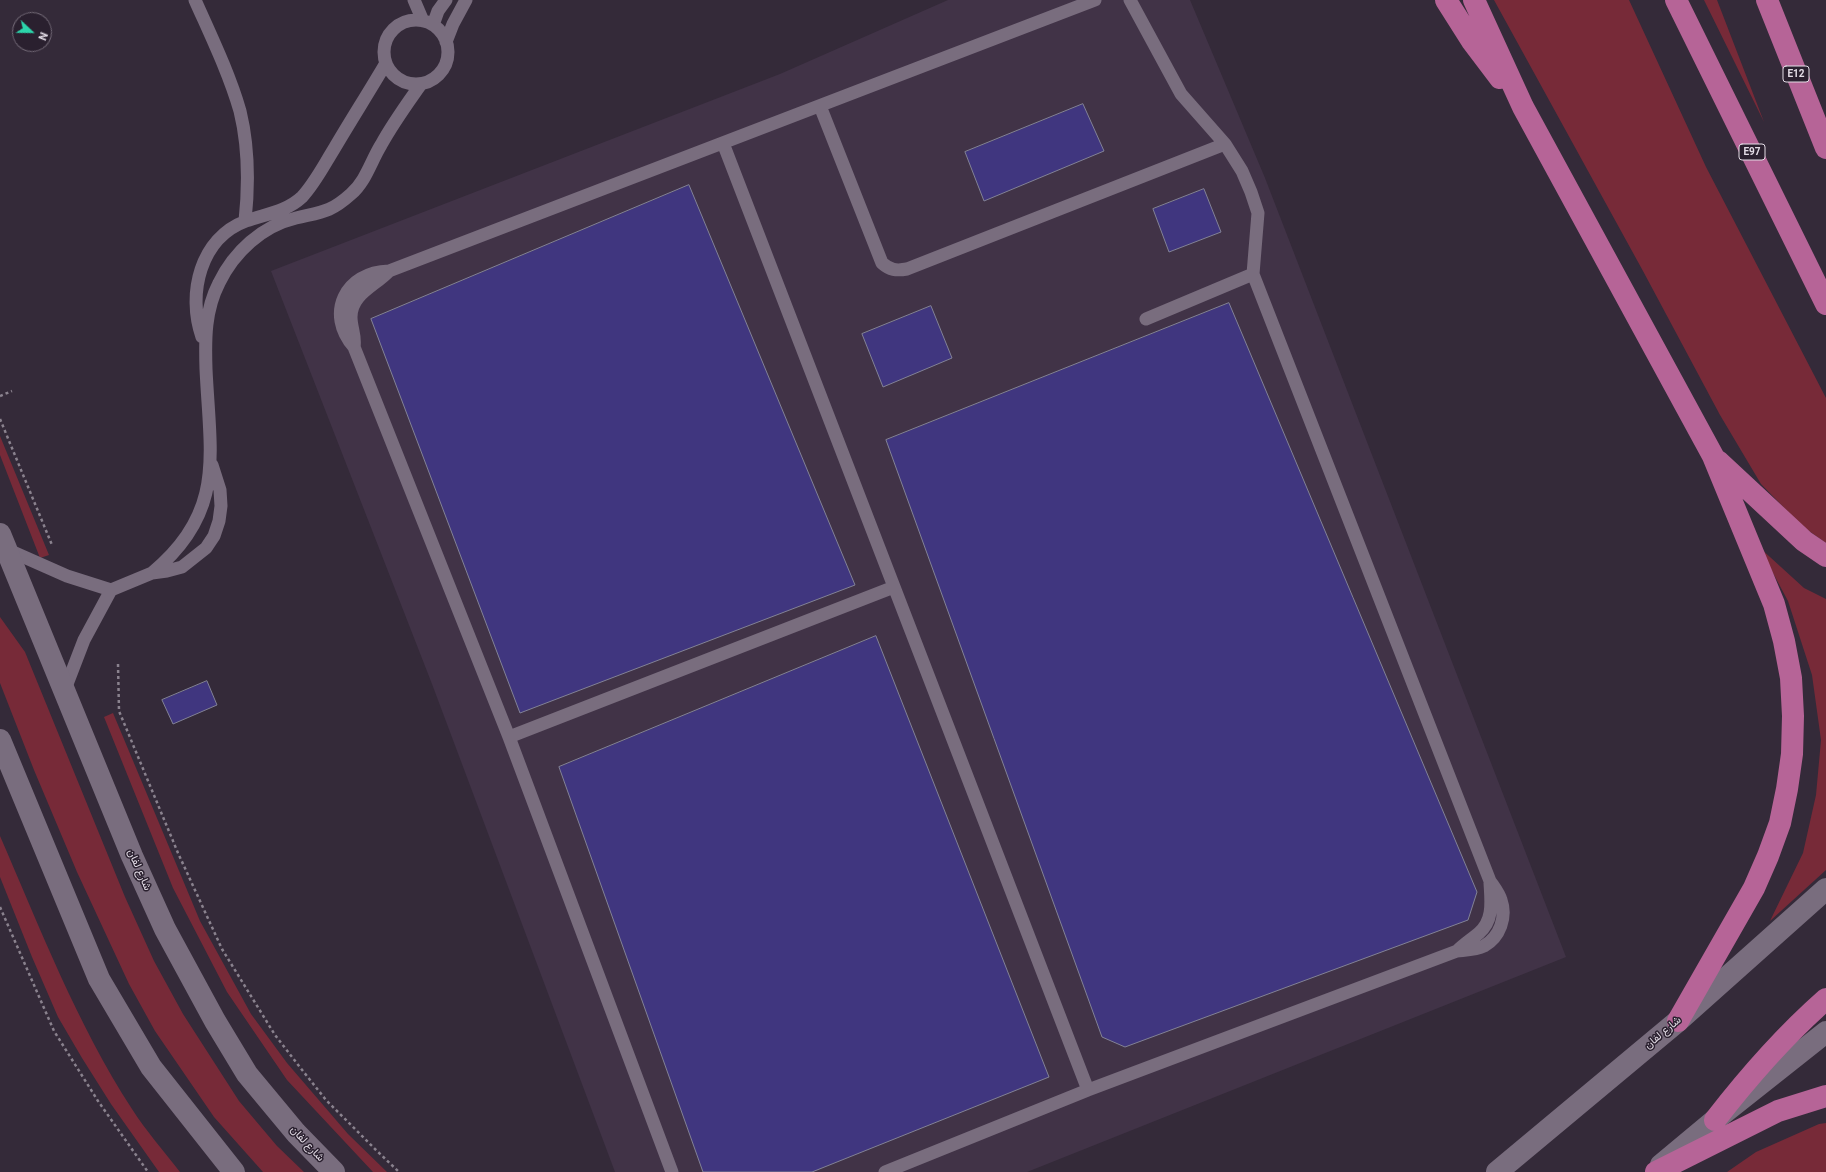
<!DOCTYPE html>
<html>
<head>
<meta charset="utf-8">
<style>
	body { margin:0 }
	#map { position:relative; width:1826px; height:1172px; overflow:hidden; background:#342a39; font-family:Roboto,sans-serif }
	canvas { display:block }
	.north { position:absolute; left:12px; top:12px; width:40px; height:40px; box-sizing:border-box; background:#2a202f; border:1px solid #746b78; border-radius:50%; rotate:112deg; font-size:11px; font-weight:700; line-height:16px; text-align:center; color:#e3dce6 }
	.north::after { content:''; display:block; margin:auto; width:14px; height:18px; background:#2cd5ab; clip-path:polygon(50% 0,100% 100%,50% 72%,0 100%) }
</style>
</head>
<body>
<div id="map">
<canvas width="1826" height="1172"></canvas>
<div class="north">N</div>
</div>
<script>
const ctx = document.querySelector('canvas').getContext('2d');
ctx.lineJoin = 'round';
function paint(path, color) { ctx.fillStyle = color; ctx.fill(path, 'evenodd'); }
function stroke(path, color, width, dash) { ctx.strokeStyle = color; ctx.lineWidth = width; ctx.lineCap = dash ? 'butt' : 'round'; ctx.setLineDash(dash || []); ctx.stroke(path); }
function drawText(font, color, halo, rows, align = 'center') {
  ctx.font = font + ' Roboto,Vazirmatn,sans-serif'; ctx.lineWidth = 3; ctx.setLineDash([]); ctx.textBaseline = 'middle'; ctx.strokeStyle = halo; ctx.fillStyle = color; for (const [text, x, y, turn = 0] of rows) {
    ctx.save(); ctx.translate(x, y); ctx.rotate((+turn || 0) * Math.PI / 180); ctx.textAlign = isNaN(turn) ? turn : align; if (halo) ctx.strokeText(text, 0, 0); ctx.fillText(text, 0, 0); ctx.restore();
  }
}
paint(new Path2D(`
	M948,0H1190L1265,178L1566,957L1027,1172H615L432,684L271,271L780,74Z`), '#413347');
paint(new Path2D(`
	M1494,0H1629L1706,167L1826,398V543L1802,526L1761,484L1720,415L1643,271Z
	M1704,0H1717L1764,122Z
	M0,436L49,555L40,558L0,455Z
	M1759,547L1804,588L1826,599V870L1770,921L1803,853L1816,795L1821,740L1812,675L1788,601Z
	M0,617L25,652L125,897L154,961L183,1014L239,1101L277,1146L304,1172H263L214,1117L155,1031L129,984L77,872L34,770L0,683Z
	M113,713L200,921L251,1014L287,1063L348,1134L387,1172H373L287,1080L227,992L173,888L104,717Z
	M0,836C40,928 77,1024 132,1109C146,1131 164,1151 180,1172H159L111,1104L82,1058L58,1017L32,957L0,877Z
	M1826,1123V1172H1727L1756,1152L1819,1124Z`), '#772a38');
const building = new Path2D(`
	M1083,104L1104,151L984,201L965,152Z
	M689,185L855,585L520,713L371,319Z
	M1204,189L1221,232L1169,252L1153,209Z
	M1229,303L1477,892L1468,920L1125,1047L1102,1037L886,440Z
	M931,306L952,358L883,387L862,334Z
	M876,636L1049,1077L812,1172H703L559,767Z
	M207,681L217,705L173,724L162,700Z`);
paint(building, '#40367f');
stroke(building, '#828296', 1);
stroke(new Path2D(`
	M0,396L12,391
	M0,419L52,545
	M118,664L119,711L178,853L222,949L275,1035L299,1066L326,1100L376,1150L399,1172
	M0,907L54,1031L98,1101L148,1172`), '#8a828e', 2.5, [3, 3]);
stroke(new Path2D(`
	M195,0C211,36 229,73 240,111C249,148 249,184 245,221
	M414,0L423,21
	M384 52a32 32 0 1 1 64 0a32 32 0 1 1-64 0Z
	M433,25L438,11L446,0
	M446,42L453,24L466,0
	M820,106L882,263C890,270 896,271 907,269L1225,144
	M723,143L1088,1090
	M1146,319L1253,274
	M202,337C187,294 200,238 246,221C265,214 286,212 302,197C315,183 324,165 334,149C351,120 369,92 386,63
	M354,347C356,336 351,328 351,317C351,294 375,286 389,271
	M6,549L67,576L111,590
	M152,573C226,512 210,455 206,369C205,339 205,310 219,283C234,252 262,226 296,218C321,212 330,213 351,194C366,181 371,161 381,145C393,123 407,104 421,84
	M64,692L84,640L111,590L152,573L167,571L182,567L206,548L214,536L219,521L221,506L220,490L212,465
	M509,737L894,587
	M1457,951C1464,944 1472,939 1479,933C1494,920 1491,901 1490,883
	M672,1172L509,737L354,347C325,314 345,272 389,271L1095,0
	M885,1172L1088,1090L1457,951C1466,950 1476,950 1484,946C1500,937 1507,917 1501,900C1499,893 1494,887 1490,881L1253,274L1258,213L1251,192L1242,171L1225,144L1181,94L1130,0`), '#796d7e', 13);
stroke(new Path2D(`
	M0,534L132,856L165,929L215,1021L247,1074L296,1133L334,1172
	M0,740L99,979L151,1067L234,1172
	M1661,1165L1715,1120L1826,1032
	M1497,1172L1678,1021L1826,889`), '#796d7e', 22);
stroke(new Path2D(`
	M1446,0L1472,41L1500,78
	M1474,0L1523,107L1713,456L1774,604L1784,641L1791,678L1793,716L1792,754L1787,789L1780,823L1768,856L1754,888L1678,1021
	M1676,0L1826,304
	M1767,0L1826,148
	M1718,461L1804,541L1826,556
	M1715,1120C1749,1076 1784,1036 1826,999
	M1656,1172L1778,1111L1826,1096`), '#b66497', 22);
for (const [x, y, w] of [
	[1796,74,26],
	[1752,152,26]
]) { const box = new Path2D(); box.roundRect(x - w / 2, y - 8, w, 16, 3); ctx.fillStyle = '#2a202f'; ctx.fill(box); stroke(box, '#e3dce6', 1); }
drawText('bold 10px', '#e3dce6', null, [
	["E12",1796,74],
	["E97",1752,152]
]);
drawText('11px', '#e3dce6', '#2a202f', [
	["شارع لفان",139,870,66],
	["شارع لفان",1663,1033,-40],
	["شارع لفان",307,1144,47]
]);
</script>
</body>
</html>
